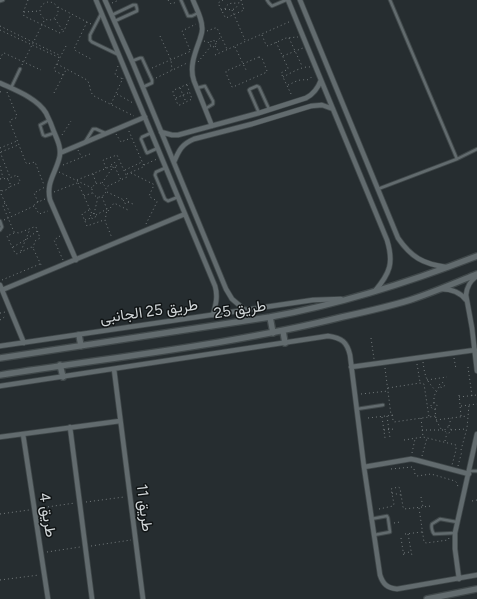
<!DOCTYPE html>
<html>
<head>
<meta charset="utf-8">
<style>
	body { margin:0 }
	canvas { display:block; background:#262d30 }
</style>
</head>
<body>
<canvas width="477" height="599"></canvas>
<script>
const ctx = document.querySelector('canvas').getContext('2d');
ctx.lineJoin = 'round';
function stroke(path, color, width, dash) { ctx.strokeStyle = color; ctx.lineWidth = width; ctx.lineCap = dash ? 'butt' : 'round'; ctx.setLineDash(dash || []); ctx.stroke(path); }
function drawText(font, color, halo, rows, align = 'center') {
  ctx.font = font + ' Figtree,Vazirmatn,sans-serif'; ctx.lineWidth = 3; ctx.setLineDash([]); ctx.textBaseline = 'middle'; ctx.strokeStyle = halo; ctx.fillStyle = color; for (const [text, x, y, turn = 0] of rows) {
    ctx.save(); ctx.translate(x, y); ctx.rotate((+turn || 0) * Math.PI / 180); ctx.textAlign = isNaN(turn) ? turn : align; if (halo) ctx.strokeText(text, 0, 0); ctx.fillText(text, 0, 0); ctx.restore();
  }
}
const service = new Path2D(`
	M181,0L188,16H192L198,13
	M267,0L269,3L272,6L286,0
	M390,0L457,159
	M0,1L3,0
	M101,14L90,35V40L92,42L119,55
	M112,15L133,5H136L137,9V11L115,21
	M132,61L140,58H142L152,80V83L143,87
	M11,88L20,69
	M197,88L205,86L213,101V104L205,109
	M259,113L249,90L250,89L257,86L259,87L269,109
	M49,120L40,125L43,135L45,136L54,133
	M151,133L142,137L141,139L146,151L147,153L158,148
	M85,142L93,129H96L105,133
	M165,168L156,172L155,175L165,199L168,201L178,197
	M378,189L457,159L477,149
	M0,221L2,227L0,230
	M357,409L383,405
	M469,471H477
	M371,519L387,516L388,518L390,532L374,535
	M455,533L434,534C432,532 431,526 432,524L440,519L457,522`);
const minor = new Path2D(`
	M96,0L215,286C218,296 216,304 213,315
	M105,0L132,61L226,289L232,299L245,310
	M193,0C196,8 202,18 202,27C203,31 201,35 200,39C195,53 189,67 194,81L212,126
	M288,0L387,240C394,263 390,273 375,291
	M300,0L398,238C411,257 423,264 446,267
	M0,83C15,90 37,98 46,113C49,119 52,126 54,132C58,141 62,150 59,159C55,174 46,183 50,200L76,260
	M161,132L172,135H178L259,113L306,98C314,94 318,88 321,80
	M60,153L145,117
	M174,162C179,150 182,144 194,139L252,124L311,106L322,105L333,109
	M477,276C470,281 467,286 466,295L472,328L477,371
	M0,285L24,343
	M441,289C452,289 460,292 466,300
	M2,290L185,214
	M0,346L313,300L341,299
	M351,367L475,350
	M114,369L143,599
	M0,386L328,336C342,338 347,342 350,355L364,467L380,575C383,584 387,588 397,589L477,575
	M70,427L92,599
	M23,434L48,599
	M0,437L120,421
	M364,467L411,459L416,460L469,474
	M459,579L455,549V533L477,434`);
const tertiary = new Path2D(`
	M270,317L273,333
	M283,331L285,343
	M79,335L81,346
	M0,358L270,317C341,304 410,282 477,256
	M60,365L63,377
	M0,375C114,357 230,345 342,317C365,312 387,307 410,300C432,293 455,283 477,274
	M427,599L477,589`);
stroke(service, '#40484a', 4.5);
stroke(minor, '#40484a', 6);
stroke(tertiary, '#40484a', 8);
stroke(new Path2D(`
	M28,0L23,13L24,16L60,33L64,31L71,14
	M168,0L171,4L177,2
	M223,0L218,3L225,17L226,18L244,10L241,0
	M40 11a9 9 0 1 1 18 0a9 9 0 1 1-18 0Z
	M112,3L119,0
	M58,7L91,24
	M225,9C228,0 235,5 242,2
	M221,10C228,8 235,13 238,4
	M232,10L245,40
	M24,12L39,11
	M55,19L63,31
	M87,22L74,49L76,51L91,59
	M0,26L61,56
	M0,30L60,58
	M207,31L215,28H217L227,49
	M262,35L266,45L268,46L286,38L298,37
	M160,36L171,60L172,70
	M289,38L302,66
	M204,41L210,43V45L213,47L215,46L216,43L215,41L212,40L210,43
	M216,42L221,37
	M276,42L288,68V69L281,73L292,96
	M215,46L219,52
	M235,47L247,72
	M190,50L182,31L196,24
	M215,55L291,21
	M283,56L303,48
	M259,57L262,58L267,71V72L233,87H232L226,73V71Z
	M0,59L3,53H4L41,70
	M198,62L211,46
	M57,64L87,80C91,85 89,92 94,96L134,116
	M22,65L45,19
	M118,66L115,74L116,76L123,79
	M152,68L191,51
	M63,75L55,71L54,69L66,46
	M283,77C291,73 302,66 310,67
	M156,78L187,63
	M187,85L192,99L180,105H178L173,93V91L174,90L190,83
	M288,85C291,84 297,80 301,80C307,79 308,82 313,75
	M180,88L186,102
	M0,92L3,91
	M7,92L17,116L16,118L10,120V122L26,163L27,164L35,162L44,185
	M54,93L66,70
	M117,94L133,103
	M176,98L190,92
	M111,104L123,78
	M116,134L121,142L131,138
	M62,135L71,121
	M0,148L17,141
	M78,150L81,156
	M0,152L10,177
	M1,152L18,145
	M111.5 165a2.5 2.5 0 1 1 5 0a2.5 2.5 0 1 1-5 0Z
	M63,165L90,154
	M144,165L157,159
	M0,166L3,178
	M115,167L121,180
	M106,168L103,160L117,155L127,177L106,187
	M125,170L142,162
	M59,172L92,188
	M131,173L155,185
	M93,174L96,183
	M127,174L143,167L144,166L128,129
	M0,179C8,177 13,182 8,189L3,191L0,190
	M7,179L17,175L20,181L19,183L9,187
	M77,180L112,166
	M92 190a7 7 0 1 1 14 0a7 7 0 1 1-14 0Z
	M78,183L92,214
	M102,183L113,167
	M1,190V194L11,215
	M54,192L77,183
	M107,192L124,200
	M84,196L92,193
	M102,197L107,209L105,221L112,238
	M123.5 201a2.5 2.5 0 1 1 5 0a2.5 2.5 0 1 1-5 0Z
	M45,199L36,203L34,205L39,214L48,211
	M38,202L34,193L45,187
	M128,202L133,204
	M5,203L3,204V206L14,232L19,233L34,227H36L40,238L35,241L33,248
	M89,210L82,214L87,226L104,220
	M108,211L114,203L130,211
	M90.5 216a2.5 2.5 0 1 1 5 0a2.5 2.5 0 1 1-5 0Z
	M94,214L98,197
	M96,215L107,209
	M4,220L34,206
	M85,220L91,218
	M146,224L157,202V201L150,197L149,196L154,185
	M14,233L7,236L15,253L17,254L31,247L33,248L42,267
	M60,236L54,240L63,260
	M13,247L27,239L37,231
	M21,251L30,229
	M2,280L40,264
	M0,313H2L5,312
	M0,320L6,316
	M371,338L374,359
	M454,358L456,369
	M423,362C425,377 426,380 436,391
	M417,364L420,382
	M468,367L472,396
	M385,368L391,415
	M427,380L447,377
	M439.5 385a2.5 2.5 0 1 1 5 0a2.5 2.5 0 1 1-5 0Z
	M388,388L420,383L424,384L429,417
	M361,394L388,391
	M459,395L461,416
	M459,397L477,395
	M431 406a3 3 0 1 1 6 0a3 3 0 1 1-6 0Z
	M434,403V396L439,387
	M461,406L477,404
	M435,409L436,420L441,429
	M392,415L393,420L394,422L436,416
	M387,416L390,438
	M382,417L385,438
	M368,418L394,415
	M421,418L423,437
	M436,420L467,416
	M449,426L451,418
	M445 430a3 3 0 1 1 6 0a3 3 0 1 1-6 0Z
	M384,430L394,429
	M422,430H444
	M451,430L466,429
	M404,440L423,437L456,445V450L452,465
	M445,441L447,433
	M461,450L467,428L469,405
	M412,453L415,439
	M422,456L427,438
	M458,466L462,451
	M391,469L412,467L414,469L415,474L417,476L431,474L455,481L457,483L458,487
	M392,493L401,495
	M421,497L423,507
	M472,501L477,500
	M86,502L124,497
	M40,508L75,503
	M419,508L424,542L426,543L448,540L449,538
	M379,509L393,506L394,504L391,489L398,487L400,488L403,507L404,509L431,506
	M0,514L29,510
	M394,523L400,522
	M405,534L422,532
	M408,534L412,556
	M401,538L404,557
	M91,546L131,540
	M47,552L80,547
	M404,553L410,552
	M0,580L39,575`), '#757c7e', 1, [1, 3]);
stroke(service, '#626b6e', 2.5);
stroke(minor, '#626b6e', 4.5);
stroke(tertiary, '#626b6e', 5.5);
drawText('15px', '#d0d5d7', '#111516', [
	["طريق 25",240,310,-9],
	["طريق 25 الجانبى",149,312,-8],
	["طريق 11",144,508,83],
	["طريق 4",47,515,81]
]);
</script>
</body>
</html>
